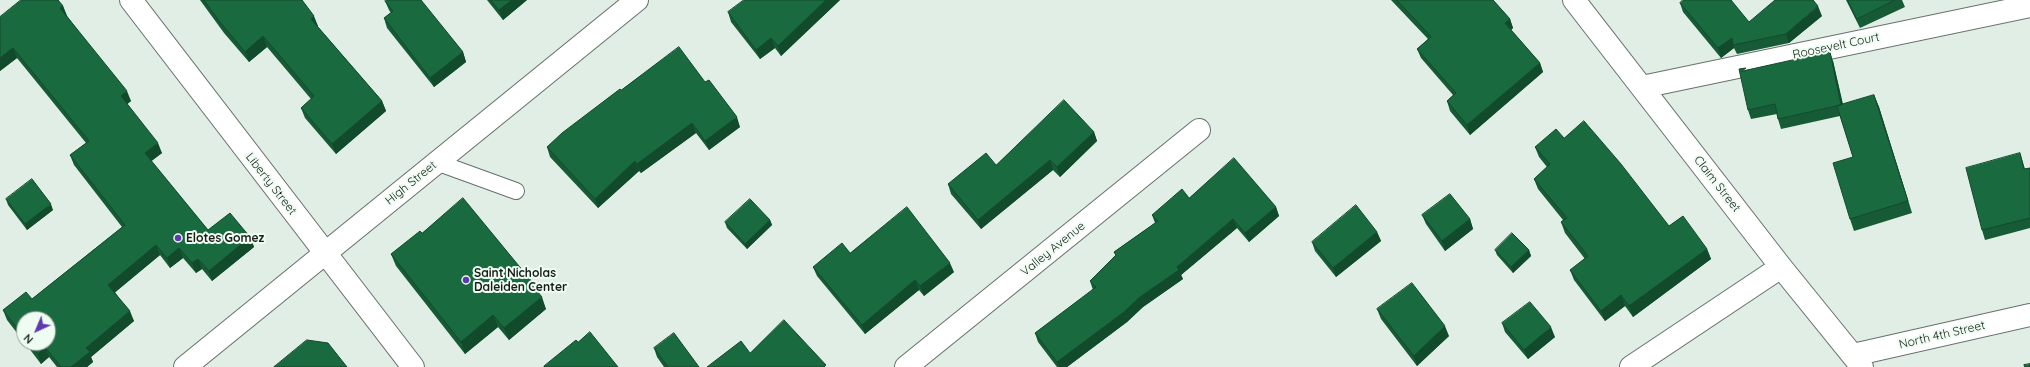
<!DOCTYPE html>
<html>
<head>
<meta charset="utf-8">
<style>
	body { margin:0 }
	#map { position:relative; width:2030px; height:367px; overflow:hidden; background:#e1eee5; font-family:Quicksand,sans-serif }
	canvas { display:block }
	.north { position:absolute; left:16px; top:311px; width:40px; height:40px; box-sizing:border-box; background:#eefcf2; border:1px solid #98a39b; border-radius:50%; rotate:224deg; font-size:11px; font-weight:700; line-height:16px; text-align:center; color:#181d19 }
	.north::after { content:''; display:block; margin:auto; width:14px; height:18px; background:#5e3ab2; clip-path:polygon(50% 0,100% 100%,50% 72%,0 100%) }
</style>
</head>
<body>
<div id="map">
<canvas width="2030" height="367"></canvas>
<div class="north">N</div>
</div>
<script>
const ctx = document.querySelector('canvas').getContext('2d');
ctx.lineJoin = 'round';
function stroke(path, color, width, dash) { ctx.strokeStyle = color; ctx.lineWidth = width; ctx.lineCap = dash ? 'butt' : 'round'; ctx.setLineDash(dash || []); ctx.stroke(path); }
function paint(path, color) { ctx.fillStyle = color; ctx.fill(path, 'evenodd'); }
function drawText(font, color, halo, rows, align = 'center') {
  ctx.font = font + ' Quicksand,sans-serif'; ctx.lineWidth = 4; ctx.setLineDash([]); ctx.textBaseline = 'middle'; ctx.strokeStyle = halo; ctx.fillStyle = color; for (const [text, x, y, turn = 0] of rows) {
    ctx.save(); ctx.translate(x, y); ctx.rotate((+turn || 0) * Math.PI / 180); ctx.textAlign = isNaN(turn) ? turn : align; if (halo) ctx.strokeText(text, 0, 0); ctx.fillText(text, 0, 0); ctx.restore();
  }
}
const service = new Path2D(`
	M436,162L516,191`);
const minor = new Path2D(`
	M131,0L413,367
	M1574,0L1781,267L1862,367
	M1642,87L2030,6
	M1853,355L2030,315
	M185,367L637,0
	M906,367L1199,130
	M1631,367L1781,267`);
stroke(service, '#667269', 18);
stroke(minor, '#667269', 24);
stroke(service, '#fff', 16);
stroke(minor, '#fff', 22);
paint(new Path2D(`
	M200,0H302L318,26V27L382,101L386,111L336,154L305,118L301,108L311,99L267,47L249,62L224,33Z
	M487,0H527L503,20Z
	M840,0L781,56L775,48L760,59L731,22L728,12Z
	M1391,0H1493L1510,19L1513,28L1511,30L1540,63L1543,72L1470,135L1450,111L1447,101L1453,95L1421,58L1417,49L1428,39Z
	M1846,0H1902L1905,7L1860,28Z
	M385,1L463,52L466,62L434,87L387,28L384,18L391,13L389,10Z
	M1680,3L1749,22L1822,16L1789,43L1737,54L1734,48L1721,58L1683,12Z
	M63,6L67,16L131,101L127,104L162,153L151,161L208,230L250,237L254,247L212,281L202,269L196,273L183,258L170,268L160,255L115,292L134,321L91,357L93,362L87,367H57L49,357L41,364L25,343H48L24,319V342L7,320L3,310L32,299L122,227L74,165L70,155L86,143L17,58L0,71V17Z
	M1833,61L1843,104L1874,95L1879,107L1912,213L1854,231L1850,219L1853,157L1840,116L1781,129L1778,119L1777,114L1751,119L1748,110L1747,70Z
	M705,82L740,127L709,150L696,133L641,173L639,171L598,208L550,157L547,147L621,90Z
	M1094,132L1097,141L1060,177L1053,170L981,229L951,194L948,184L996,165Z
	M1564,138L1669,226L1707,249L1711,259L1633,317L1625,306L1605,321L1574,280L1570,270L1585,259L1565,233L1561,222L1563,220L1538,189L1534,179L1547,167L1539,157L1535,147Z
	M2020,153L2025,169L2030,168V228L1985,240L1982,230Z
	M1189,198L1276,207L1279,216L1249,242L1237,228L1181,275L1183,279L1143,307L1127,322L1067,367H1057L1038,342L1035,333L1093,290L1090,281L1116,256L1114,252L1155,223L1152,215Z
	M6,199L53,210L27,230L8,205Z
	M1422,215L1470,219L1473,229L1445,251L1426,224Z
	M770,220L772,225L747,249L727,228L725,222Z
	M1377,232L1381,241L1336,277L1315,251L1312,242Z
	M422,233L535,289L546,309L509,340L498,327L465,354L396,266L391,254Z
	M1495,250H1529L1531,256L1513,273L1497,255Z
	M850,253L954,272L924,296L919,290L865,334L817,276L813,267Z
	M1377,309L1449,336L1417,366L1381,319Z
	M1502,323L1555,337L1528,359L1505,332Z
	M654,348L699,367H664L657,357Z`), '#165b36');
paint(new Path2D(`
	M512,0H527L503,20L499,10Z
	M826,0H840L781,56L778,46Z
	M63,6L67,16L64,18L60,8Z
	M1818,6L1822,16L1789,43L1786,34Z
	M314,16L318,26L315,30L311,19Z
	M1510,19L1513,28L1509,32L1505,23Z
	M263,36L267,47L249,62L245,52Z
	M771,38L775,48L760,59L756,50Z
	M1732,38L1734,48L1721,58L1718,48Z
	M13,48L17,58L0,71V58Z
	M463,52L466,62L434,87L430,78Z
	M1830,52L1833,61L1845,115L1841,105Z
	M1540,63L1543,72L1470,135L1467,125Z
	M127,91L131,101L125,106L121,96Z
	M1874,95L1879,107L1912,213L1908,201Z
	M382,101L386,111L336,154L332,144Z
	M737,117L740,127L709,150L705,141Z
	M692,123L696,133L641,173L637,164Z
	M1094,132L1097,141L1060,177L1057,167Z
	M158,143L162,153L149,163L145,153Z
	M1050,160L1053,170L981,229L978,220Z
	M635,161L639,171L598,208L595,199Z
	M51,204L53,210L27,230L25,224Z
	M1276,207L1279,216L1249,242L1245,233Z
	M1233,219L1237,228L1181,275L1183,279L1143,307L1127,322L1067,367H1059L1057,362L1140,297Z
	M1470,219L1473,229L1445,251L1442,241Z
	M770,220L772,225L747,249L745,244Z
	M1377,232L1381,241L1336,277L1333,268Z
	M250,237L254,247L212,281L209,271Z
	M156,245L160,255L112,295L108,285Z
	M179,248L183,258L170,268L167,258Z
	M1707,249L1711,259L1633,317L1629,306Z
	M1529,250L1531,256L1513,273L1511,267Z
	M198,259L202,269L196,273L192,263Z
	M950,263L954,272L924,296L920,286Z
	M915,280L919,290L865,334L862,325Z
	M1621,295L1625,306L1605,321L1601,311Z
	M542,297L546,309L509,340L504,328Z
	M130,311L134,321L91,357L93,362L87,367H71L86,348Z
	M493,315L498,327L465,354L461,342Z
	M1445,326L1449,336L1417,366L1414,356Z
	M1551,327L1555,337L1528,359L1524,350Z
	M45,347L49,357L41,364L38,354Z`), '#124a2c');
const building = new Path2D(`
	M21,0H58L63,6L60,8L127,91L121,96L158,143L145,153L208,230L230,213L250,237L209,271L198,259L192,263L179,248L167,258L156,245L108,285L130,311L86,348L90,352L71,367H61L45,347L38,354L29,343H48V319H24V337L3,310L26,292L32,299L125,225L70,155L89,141L13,48L0,58V17Z
	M204,0H302L314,16L311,19L382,101L332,144L301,108L314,96L263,36L245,52L220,22Z
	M386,0H421L463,52L430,78L384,18L393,11L385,1Z
	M491,0H512L499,10Z
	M744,0H826L778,46L771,38L756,50L728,12Z
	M1397,0H1493L1510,19L1505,23L1540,63L1467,125L1447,101L1456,93L1417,49L1431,37Z
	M1683,0H1731L1749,22L1775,0H1813L1818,6L1786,34L1733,45L1732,38L1718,48L1680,3Z
	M1848,0H1895L1857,19Z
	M679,47L705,82L709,80L737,117L705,141L692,123L637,164L635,161L595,199L547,147L562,133L620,89L621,90Z
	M1830,52L1841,105L1778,119L1775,104L1748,110L1739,69L1746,68L1742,71Z
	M1874,95L1908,201L1850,219L1833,163L1853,157L1837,106Z
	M1064,100L1094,132L1057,167L1050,160L978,220L948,184L986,153L996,165Z
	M1584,121L1621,164L1669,226L1683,216L1707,249L1629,306L1621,295L1601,311L1570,270L1588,256L1561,222L1567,218L1534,179L1550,164L1535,147L1556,129L1564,138Z
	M2020,153L2024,169L2030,168V218L1982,230L1966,168Z
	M1234,158L1276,207L1245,233L1233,219L1177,267L1179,270L1140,297L1124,312L1057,362L1035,333L1096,287L1090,281L1116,255L1114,252L1158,221L1152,215L1182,189L1189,198Z
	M32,179L51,204L25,224L6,199Z
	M1450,194L1470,219L1442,241L1422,215Z
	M463,198L533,283L531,284L542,297L504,328L493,315L461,342L391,254L420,231L422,233Z
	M750,199L770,220L745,244L725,222Z
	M1356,205L1377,232L1333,268L1312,242Z
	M907,207L950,263L920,286L915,280L862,325L813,267L842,243L850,253Z
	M1512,233L1529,250L1511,267L1495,250Z
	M1412,283L1445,326L1414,356L1377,309Z
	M1530,302L1551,327L1524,350L1502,323Z
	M784,320L826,365L824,367H707L741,341L750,353Z
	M590,332L618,367H544V366L576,340L578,342Z
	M674,333L699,367H668L654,348Z
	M307,340L328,343L347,367H274Z
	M2030,364V367H2025L2024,365Z`);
paint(building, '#196a3f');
stroke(building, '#124a2c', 1);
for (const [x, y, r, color] of [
	[178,238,4,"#5e3ab2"],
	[466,280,4,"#5e3ab2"]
]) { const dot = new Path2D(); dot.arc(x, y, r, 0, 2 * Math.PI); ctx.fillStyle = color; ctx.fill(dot); stroke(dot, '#eefcf2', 1.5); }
drawText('12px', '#181d19', '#eefcf2', [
	["Roosevelt Court",1836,46,-12],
	["High Street",411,183,-39],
	["Liberty Street",271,184,52],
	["Claim Street",1717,184,52],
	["Valley Avenue",1053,249,-39],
	["North 4th Street",1942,335,-13]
]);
drawText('bold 12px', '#181d19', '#eefcf2', [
	["Elotes Gomez",186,238],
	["Saint Nicholas",474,273],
	["Daleiden Center",474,287]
], 'left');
</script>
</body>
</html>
